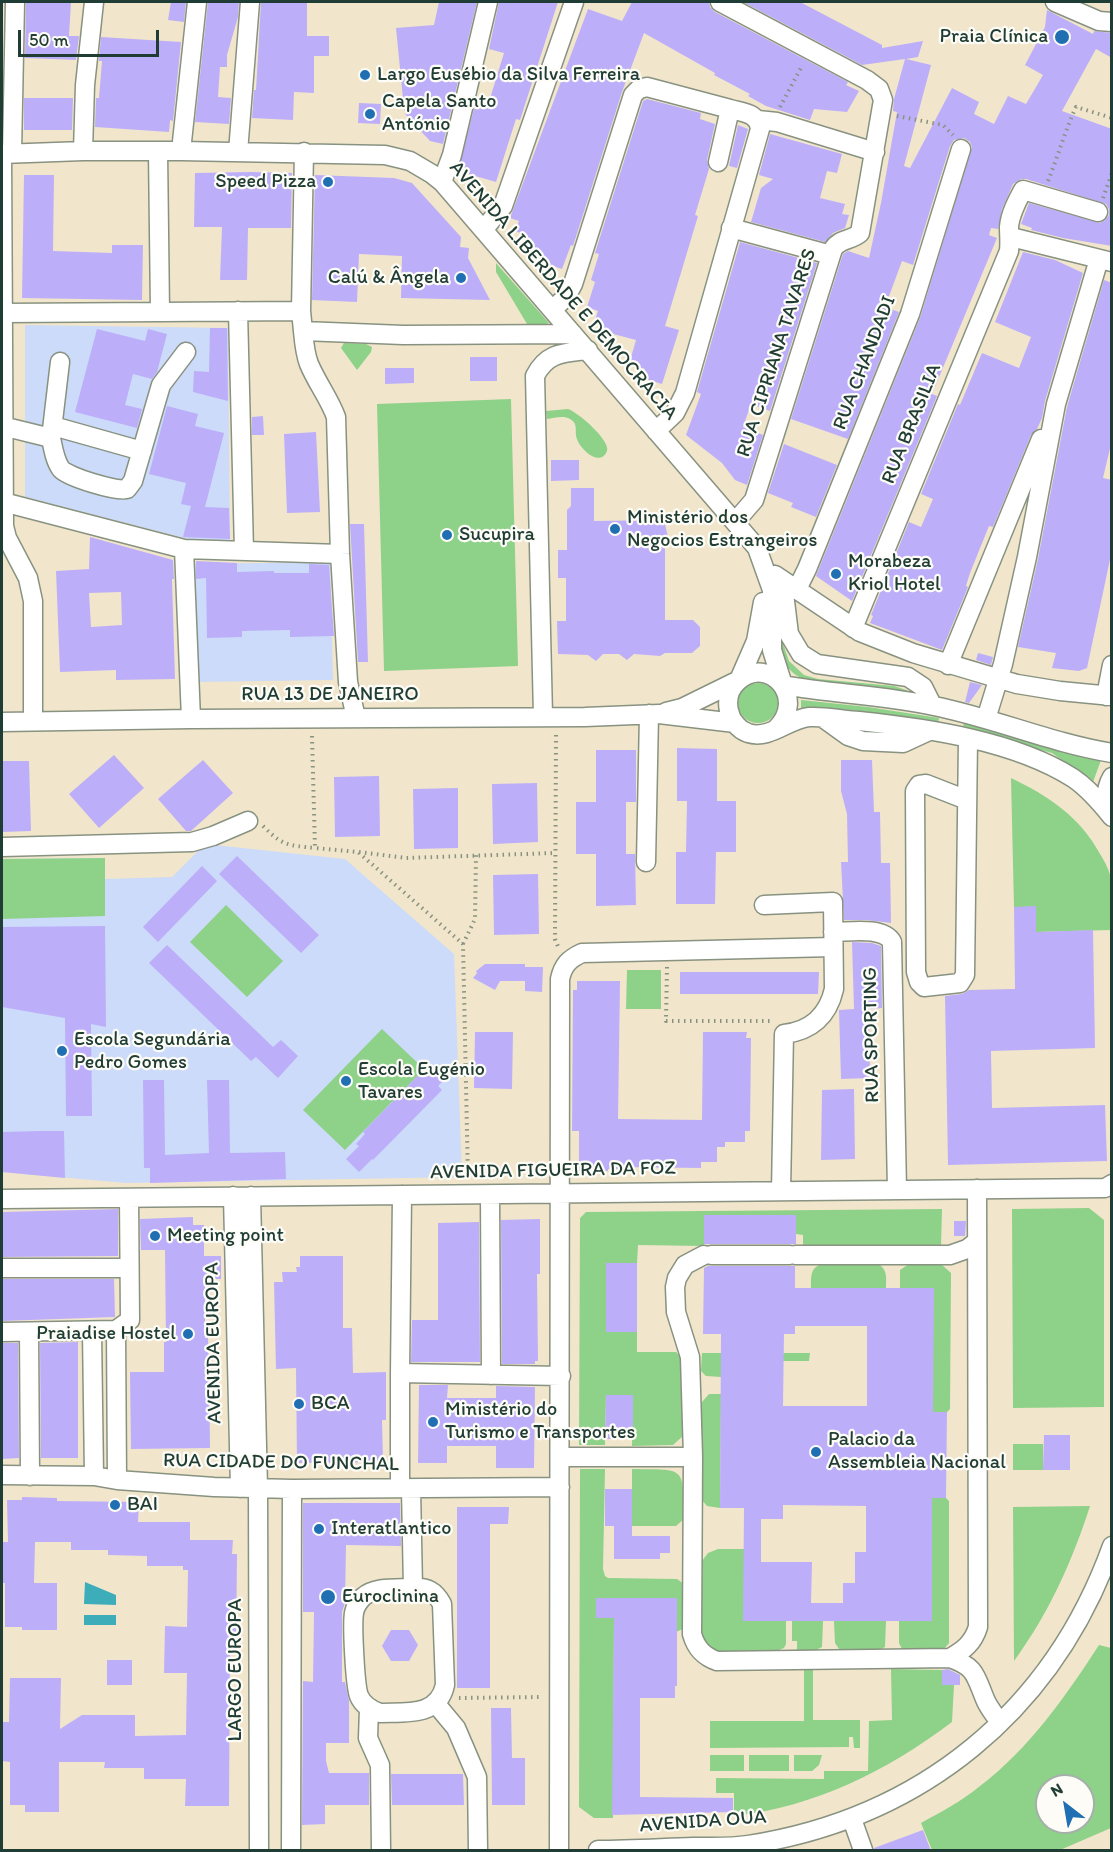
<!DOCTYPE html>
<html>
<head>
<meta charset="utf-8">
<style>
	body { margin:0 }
	#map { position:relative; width:1113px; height:1852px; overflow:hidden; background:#f1e6cb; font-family:Itim,sans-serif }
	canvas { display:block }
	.frame { position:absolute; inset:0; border:3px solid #1f3d34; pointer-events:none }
	.north { position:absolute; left:1035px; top:1774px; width:60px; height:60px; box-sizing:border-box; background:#fdfcf7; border:2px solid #a4b0a9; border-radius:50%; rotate:329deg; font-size:16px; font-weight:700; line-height:24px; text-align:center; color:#1f3d34 }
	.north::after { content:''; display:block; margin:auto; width:21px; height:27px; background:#1f6fb2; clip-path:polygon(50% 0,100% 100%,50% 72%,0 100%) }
	.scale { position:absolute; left:18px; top:30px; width:141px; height:27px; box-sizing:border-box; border:3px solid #1f3d34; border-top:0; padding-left:8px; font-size:18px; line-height:21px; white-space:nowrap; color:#1f3d34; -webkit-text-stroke:4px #fdfcf7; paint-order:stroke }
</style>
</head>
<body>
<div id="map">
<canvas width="1113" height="1852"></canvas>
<div class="frame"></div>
<div class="north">N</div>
<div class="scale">50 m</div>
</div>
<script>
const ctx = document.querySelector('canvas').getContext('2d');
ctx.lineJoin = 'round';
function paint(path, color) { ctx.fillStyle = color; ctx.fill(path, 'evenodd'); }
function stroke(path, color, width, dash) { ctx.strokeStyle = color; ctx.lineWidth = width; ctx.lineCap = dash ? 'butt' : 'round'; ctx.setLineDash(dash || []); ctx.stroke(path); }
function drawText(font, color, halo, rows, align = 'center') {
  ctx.font = font + ' Itim,sans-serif'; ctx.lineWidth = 4.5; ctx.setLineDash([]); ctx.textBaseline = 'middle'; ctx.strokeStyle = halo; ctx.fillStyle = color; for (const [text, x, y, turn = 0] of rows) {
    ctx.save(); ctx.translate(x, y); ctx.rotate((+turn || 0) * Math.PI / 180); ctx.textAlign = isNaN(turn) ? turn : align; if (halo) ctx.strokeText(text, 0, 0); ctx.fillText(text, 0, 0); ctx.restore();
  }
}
paint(new Path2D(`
	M25,325L228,328L230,541H196L25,497Z
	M330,562L333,680L196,682L191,564Z
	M205,844L345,859L454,954L462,1177L126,1183L2,1172V859L105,858V879L172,877Z`), '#cbdbf9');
paint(new Path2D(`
	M496,263L549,323C540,327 536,328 527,324L496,272Z
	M344,343L366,344L372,347L371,352L357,370L341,348Z
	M511,399L518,666L384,671L377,404Z
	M568,409C578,412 611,441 607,451C600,468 580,449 577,439C574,431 579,424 570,419C564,415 554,418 547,419L546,411Z
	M780,635L789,661L804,675L818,679L894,686L906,690L913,694L811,683C786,672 780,662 780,635Z
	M738 703a20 20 0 1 1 40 0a20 20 0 1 1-40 0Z
	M801,700L868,707L939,718L938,723L869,712L818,707L801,709Z
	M964,723L1076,755L1101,760L1093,782L1052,753L962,729Z
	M1011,778C1049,796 1080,817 1100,854C1105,862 1110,871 1111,880C1113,895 1111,914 1111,930L1036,932L1035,907H1014Z
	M105,858V916L2,919V859Z
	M226,905L283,961L247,997L190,942Z
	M627,970H661V1009H626Z
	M382,1029L424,1069L345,1150L303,1110Z
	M1089,1208L1104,1220V1407L1013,1408L1012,1209Z
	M942,1209L941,1246H803V1235L796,1234V1215H705L704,1246L638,1245L637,1263H607L606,1332H637V1352H676L682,1358L683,1436L673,1445L632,1446L633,1396L606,1395L605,1445H579L580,1218L586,1212Z
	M824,1264H879C888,1271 886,1278 886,1288H811C811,1276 810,1266 824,1264Z
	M909,1264H941L951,1273L950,1409L947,1412H933L900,1288V1270Z
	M702,1353H810L809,1361H721V1377L706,1376L701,1371Z
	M709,1394H721L720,1508L707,1506L701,1499L702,1402Z
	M1013,1444H1043V1470H1013Z
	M580,1469H605L603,1569L605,1576L608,1578L677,1579L684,1584V1628C667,1640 634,1627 614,1623L613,1818H594L579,1807Z
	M632,1469C686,1470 683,1465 684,1519L676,1526H632Z
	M932,1498H946L949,1501V1643L944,1649L940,1650H905L902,1649L899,1643V1621H932Z
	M1090,1506C1072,1562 1049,1613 1014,1661L1013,1507Z
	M718,1549H744L786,1621V1644L784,1648L776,1651H713L705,1644L701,1634L702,1561L708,1553Z
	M792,1621H823L822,1647L816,1650H797V1641H792Z
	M834,1621H886L885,1647L879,1650L839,1649L835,1643Z
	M1099,1645L1111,1648V1828L1060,1850H932L921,1823C941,1812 962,1801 980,1786C1029,1749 1066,1696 1099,1645ZM1047,1786H1083V1822H1047Z
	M891,1669L942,1670V1684L954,1685L952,1722C885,1772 817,1806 734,1816V1793H716V1778L824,1779V1771H868L869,1721L892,1720Z
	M804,1670H813V1720H860V1748H854L853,1737H849V1747L710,1748V1721H804Z
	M710,1755H744V1771H710Z
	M749,1755H789V1771H749Z
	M794,1755H822L819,1765L812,1771H794Z`), '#8ed189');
paint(new Path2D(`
	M85,1582L116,1595V1605L84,1604Z
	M84,1615H116V1625H84Z`), '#3dadb9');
paint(new Path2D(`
	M26,2H71L69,36H79L76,60L25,58Z
	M171,2H186L184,22L168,20Z
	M208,2H239L238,17L227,55V67H220L218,97L231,98L229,124L195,122Z
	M261,2H307V36H329V56H314V93L294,92L293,120L252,118L254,90H256Z
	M439,2H477L443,144L430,141L406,115L404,109L396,28L434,25Z
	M499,2H558L520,120L516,119L496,182L458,171L476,101L488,105L504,53L489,49Z
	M632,2H709L710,7L715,12L848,82L846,85L859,91L847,112L814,109L810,120L766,106L748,96L750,94L714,75L715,73L644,33L622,92L573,246L571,245L562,269L534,259L537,251L522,246L526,235L515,231L519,221L510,218L588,9L622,21Z
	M743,2H800L882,45V48L923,41L918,57L906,59L931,65L904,166L910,168L952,88L979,102L974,114L994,124L1008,96L1026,104L1043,75L1025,65L1045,27L1047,10L1093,34L1094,31L1112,33V58L1096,49L1062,111L1112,129V246L1063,238L1031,230L1032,228L1021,224L1029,203L1100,223L1105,220L1109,215V209L1106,204L1026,179H1021L1013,184L1002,209L998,229L991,228L989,235L997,238L932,394L937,396L852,601L816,576L920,318L972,147L970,142L964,138L954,140L950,146L913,265L902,261L885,307L899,312L848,439L791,419L843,254L848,251L869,258L881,203L897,112L893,111L894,99L905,59L862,65Z
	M101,37L181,42L173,121L170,120L169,132L95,127L96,98H99L102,61H99Z
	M24,98H73L72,130H24Z
	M647,99L701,113L700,119L715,124L707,160L709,169L695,215L698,216L665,326L679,330L662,384L642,378L645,369L629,364L636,340L602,331L603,326L594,323L598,311L587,307L595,282L591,280L599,254L595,253L643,101Z
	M359,103L381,104L380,124L358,123Z
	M738,125L748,129L737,168L729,166Z
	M770,134L842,154L837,173L827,171L820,198L845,204L842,214L849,215L845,228L833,233L825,242L751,222L761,188L773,179L759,175Z
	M250,172L292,173L291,228H248L247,280H220L222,227H194L195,173Z
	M24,175H54L53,251L112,253V245H143L142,300L22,298Z
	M315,175L394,178L412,183L461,237L460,247L469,248L468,258L490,300L401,298L402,256L359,254L357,302L312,300Z
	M740,242L817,263L770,411L751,404L743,427L763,435L747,485L735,480L722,463L686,435L701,394L697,392Z
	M1023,252L1055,260L1083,273L1045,401L1042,418L1037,429L1031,435L993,527L989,526L970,573L966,586L968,587L942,650L870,623L873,616L871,615L909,522L921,527L933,499L921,494L958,404L960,405L982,353L1019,368L1031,337L995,322Z
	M1104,280L1112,283V440L1103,478L1112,480V550L1087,668L1079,671L1052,668L1056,653L1018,647L1038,559L1067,407Z
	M210,328H227L228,401L193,392L194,371L209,372Z
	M97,329L145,341L148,329L167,334L157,372L152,379L133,374L125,405L142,409L137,428L75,412Z
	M470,357H497V381H470Z
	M385,368H414V383L385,384Z
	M167,406L198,414L195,426L224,433L205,507L229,508L230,539L183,537L191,506L181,504L186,483L149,474Z
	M263,416L264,435H252V417Z
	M316,432L320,512L287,513L284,434Z
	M784,444L837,465L816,517L791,507L793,503L768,493Z
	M551,460H579V480L551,481Z
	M571,488H594V521L664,520L668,537L665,546V620H693L700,627V646L692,653H665L660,656L634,654L627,660L619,654H603L596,661L588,655L558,654L557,621H566V578H558V550H567V510L571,506Z
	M350,524H364L368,662H358Z
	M90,537L173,560L174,579H172L175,679L116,680V670L60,672L56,571L89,569ZM121,592L122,625L91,627L89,593Z
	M196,561L237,563V572L274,571V573H309V564L329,565L334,636L290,637V630L242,631V637L207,638L206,578L196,579Z
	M978,653L993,657L991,665L976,660Z
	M970,682L982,685L969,703L965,702Z
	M677,748L717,749V801H736V852H716L715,904H676V852H686L687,801H677Z
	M596,750H636V802H626V854H635L636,905L596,906V854H576V802H596Z
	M114,755L144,788L99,828L69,794Z
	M203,760L233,793L191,831H186L158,799Z
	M841,760H872L874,812H880L881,863H890L891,923L866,920H844L841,862H848L847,814L841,791Z
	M2,761H29L31,831L2,832Z
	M379,776L380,836L335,837L334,777Z
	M537,783L538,842L493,844L492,784Z
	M458,788V848L414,849L413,789Z
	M237,856L319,935L301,953L219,874Z
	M202,866L217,881L158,942L143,927Z
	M538,874L539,934L494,935L493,875Z
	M1036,906V932L1093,930L1095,1048L991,1051L992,1108L1105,1105L1107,1161L948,1165L945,996L962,994L969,990L1015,989L1014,907Z
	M105,926L106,1027L91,1024L92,1116H66L65,1018L2,1007V927Z
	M852,942L872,943L881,946L882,1008L869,1009L870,1078L841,1079L839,1010L854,1009Z
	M167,945L273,1047L281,1040L298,1056L278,1078L256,1057L251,1061L149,963Z
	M485,964H525V967H543L542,992L525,991V981H500L495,990L473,978L477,973L476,971Z
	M680,972H819L818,994H680Z
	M577,981H620L618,1119L702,1120L703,1032H747L746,1038H751L750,1131H745V1142H725V1147H717V1162H701V1168L621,1167V1169H608V1171H579V1131H572L573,990H577Z
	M475,1032H513L512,1089L474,1088Z
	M428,1065L444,1080L438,1086L442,1090L373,1160L372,1159L359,1172L346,1159L359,1146L356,1144L365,1134L363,1132Z
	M143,1080H164L165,1155L209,1153L207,1080H229L230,1153L285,1152L286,1179L150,1183V1168H144Z
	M854,1089L855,1159L821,1160L822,1090Z
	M41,1131H64L65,1178L2,1172V1132Z
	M118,1209V1256L2,1257V1212Z
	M704,1215H796V1244H704Z
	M193,1217V1225H204V1256H221V1279H205V1338H208L209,1371L210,1448L131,1449L130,1372H164V1342H166L165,1250H141L140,1219Z
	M540,1219V1274H537L538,1361H535V1364H502L501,1220Z
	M954,1221H966L965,1236H954Z
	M479,1222L480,1362H411L412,1320H438V1223Z
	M300,1256H343V1328H352L353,1373L386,1372V1420H382L383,1462L297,1463L296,1368L276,1369L274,1282H283L282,1272H297L296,1267H300Z
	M606,1263H637V1332H606Z
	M708,1266H795V1288H934L933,1412H947L946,1498H932V1621H743L744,1508H720L721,1334H703L704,1268ZM795,1326H867V1406H783L784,1334H795ZM783,1505L866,1506V1552H855V1583H843V1603H811L812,1562H761V1519H783Z
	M2,1279H114L115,1317L2,1321Z
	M78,1342V1458H41L40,1343Z
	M2,1343H18L19,1458L2,1459Z
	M419,1385H448L447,1398H496V1386L535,1387L534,1468H496V1446H447V1463H418Z
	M606,1395H633V1439H605Z
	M1044,1435H1070V1470H1043Z
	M605,1489H632V1536H670V1553H660V1559H614V1526H605Z
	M22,1497L57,1498V1501L139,1502L138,1522H190V1540H233L232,1554H237L236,1646H230L229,1806H185L186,1779H144V1768H104L105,1762H59V1812H25V1805H10V1762L2,1761V1722H9L10,1678H61L60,1729L82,1715H135V1736L186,1735L187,1673H164L165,1626L187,1627L188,1570H183V1566H147V1556L108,1555V1550H71V1542H35L34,1583H57V1630H22V1627H5V1583H2V1542H8L7,1500H22Z
	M303,1503H400L401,1546L346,1545L345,1603L342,1612V1682H345L349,1701V1743H326V1761L329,1773H369V1805H325V1824L302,1825L303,1681L313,1682L314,1612H303Z
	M457,1507H509L508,1524H490V1688H457Z
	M596,1598H677V1686H675V1698H640V1797L733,1798V1812L612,1815L614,1618H596Z
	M391,1630H409L418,1645L409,1661H391L382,1646Z
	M107,1660H132V1685H107Z
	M948,1669L960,1675V1685H942V1670Z
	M491,1708H511L512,1758H525V1805H492Z
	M391,1774H463L464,1805H392Z
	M923,1830L931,1851H874V1848Z`), '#bdaefa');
const minor = new Path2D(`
	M720,2L867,80L879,89L883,100L860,233C851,241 840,238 833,249L754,500L735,522
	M1055,2L1099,21L1112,22
	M758,120L777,122L875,152
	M83,151L85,85L94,2
	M158,151L160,312L301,311
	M181,151L197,2
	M238,152L250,2
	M304,152L301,311L303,331L403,335L573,334
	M12,153L15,2
	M2,154L83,151H181L385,155L410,161L432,174L442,182L757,548L772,590V650L783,685
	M2,154L4,526L7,538L28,578L33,601V721
	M442,182L452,155L488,2
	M731,228L831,255
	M484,229L503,206L574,2
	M1011,237L1112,262
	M553,309L566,297L573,284L633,95L639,89L647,87L730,109L718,162
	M238,311L244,551
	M3,313L160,312
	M303,331C304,342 305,354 309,364C317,383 329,398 336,417L340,554L348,682L356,718
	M2,426L51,438L60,362
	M53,426L142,451
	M656,431L675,413L685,393L760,129C758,113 744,113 730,109
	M51,438C53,448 55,461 61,469C68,477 117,492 127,489L133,481L161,385L186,352
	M3,502L184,549L191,719
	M184,549L340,554
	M775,575L860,632L913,653L1017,684L1060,691L1112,696
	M775,575L784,593L789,634L801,654L817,664L908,677L923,687L932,705
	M797,589L807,569L910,314L961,149
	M853,628L1009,251C1010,242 1009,235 1009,227C1010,214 1017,201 1023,190L1098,212
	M948,665L1041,439
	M783,685C833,694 884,695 934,706C994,718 1051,743 1112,753
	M1106,696L1112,665
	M666,712L682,708L739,680L756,641L763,602
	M543,716L535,376C547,352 564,353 588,350
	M823,718L848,736L863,741L903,743L929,731
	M986,719L1003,664L1027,557L1056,404L1099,259
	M2,722L191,719L585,717L659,714L735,723
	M776,729C808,698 769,654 738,681C721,696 727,725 748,733C770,740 788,719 809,717C825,716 843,720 859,721C927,728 1015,741 1073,778C1088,788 1100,802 1112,817
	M967,800L926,784L919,785L915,791L916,972L919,982L924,987L960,983L965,975L968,739
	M1110,813C1105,800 1105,789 1112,777
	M2,847L192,842L213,836L248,821
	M646,862L649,714
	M764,905L833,902L834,989C828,1016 811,1031 784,1034L781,1191
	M833,932C849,932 883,926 892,942L897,1190
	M490,1195L491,1375
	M233,1196L240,1488
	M251,1196L258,1488L259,1850
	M2,1199L1105,1188L1112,1184
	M704,1255L685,1265L677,1278L675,1287L676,1312L690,1357L693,1457L692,1634C696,1648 703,1656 717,1661L950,1658C964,1650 973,1643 978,1627L977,1189
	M711,1255H790
	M795,1255H950L967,1249L976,1242
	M2,1268H129
	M116,1330L117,1480
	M92,1331L94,1476
	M2,1332L116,1330L130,1320L129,1198
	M29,1332L30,1476
	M400,1373L402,1195
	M560,1457H693
	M2,1475L94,1476L117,1480L214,1487L292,1489L560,1487
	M400,1488V1373L561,1376
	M411,1489L413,1588C397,1589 376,1586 363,1597C359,1601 355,1607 354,1613C352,1625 355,1686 359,1696C363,1705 371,1710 380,1713C406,1712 438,1717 445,1685L442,1604C435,1591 427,1587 413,1588
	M950,1658C976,1667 975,1675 985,1699C988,1707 995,1715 1000,1723
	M436,1704L456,1728L477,1777L478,1850
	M369,1708L368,1738L380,1765L381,1850
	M852,1819L863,1850
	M291,1850L292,1489
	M559,1850L560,979C563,965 569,959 582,953L833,947
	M598,1850C629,1850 661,1848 693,1847C711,1847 730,1848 748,1845C921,1818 1052,1712 1112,1546`);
stroke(minor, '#889280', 21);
stroke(new Path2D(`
	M780,107L802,66
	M897,116L943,125L953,135
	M1048,181C1058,156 1065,131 1076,107L1112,118
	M1103,198L1112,173
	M556,735L555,939L559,949
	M312,736L315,848L358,852L463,944L468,1179
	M263,826C283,846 287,845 315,848
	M359,852L406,858L555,853
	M463,944L475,919L476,855
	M667,967L666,1021H772
	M459,1698L542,1697`), '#889280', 4, [1.5, 4.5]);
stroke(minor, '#fff', 18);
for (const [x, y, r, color] of [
	[1062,37,8,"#1f6fb2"],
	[365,75,6,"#1f6fb2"],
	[370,114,6,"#1f6fb2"],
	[328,182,6,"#1f6fb2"],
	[461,278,6,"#1f6fb2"],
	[615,529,6,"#1f6fb2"],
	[447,535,6,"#1f6fb2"],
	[836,574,6,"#1f6fb2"],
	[62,1051,6,"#1f6fb2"],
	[346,1081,6,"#1f6fb2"],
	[155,1236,6,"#1f6fb2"],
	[188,1334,6,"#1f6fb2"],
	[299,1404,6,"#1f6fb2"],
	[433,1422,6,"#1f6fb2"],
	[816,1452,6,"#1f6fb2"],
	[115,1505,6,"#1f6fb2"],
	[319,1529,6,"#1f6fb2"],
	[328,1597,8,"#1f6fb2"]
]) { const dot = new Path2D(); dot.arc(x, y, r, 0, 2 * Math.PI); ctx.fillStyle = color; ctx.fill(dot); stroke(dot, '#fdfcf7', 2); }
drawText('20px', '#1f3d34', '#fdfcf7', [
	["Praia Clínica",1048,37,"right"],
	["Largo Eusébio da Silva Ferreira",377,75],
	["Capela Santo",382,102],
	["António",382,125],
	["Speed Pizza",316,182,"right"],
	["Calú & Ângela",449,278,"right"],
	["Ministério dos",627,518],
	["Negocios Estrangeiros",627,541],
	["Sucupira",459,535],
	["Morabeza",848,562],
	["Kriol Hotel",848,585],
	["Escola Segundária",74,1040],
	["Pedro Gomes",74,1063],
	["Escola Eugénio",358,1070],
	["Tavares",358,1093],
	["Meeting point",167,1236],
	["Praiadise Hostel",176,1334,"right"],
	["BCA",311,1404],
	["Ministério do",445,1410],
	["Turismo e Transportes",445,1433],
	["Palacio da",828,1440],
	["Assembleia Nacional",828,1463],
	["BAI",127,1505],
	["Interatlantico",331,1529],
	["Euroclinina",342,1597]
], 'left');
drawText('20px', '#1f3d34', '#fdfcf7', [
	["AVENIDA LIBERDADE E DEMOCRACIA",563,291,49],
	["RUA CIPRIANA TAVARES",777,353,-72],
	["RUA CHANDADI",865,363,-69],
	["RUA BRASILIA",912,424,-68],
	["RUA 13 DE JANEIRO",330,695],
	["RUA SPORTING",872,1035,-91],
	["AVENIDA FIGUEIRA DA FOZ",553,1171,-1],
	["AVENIDA EUROPA",214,1343,-91],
	["RUA CIDADE DO FUNCHAL",281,1463,1],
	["LARGO EUROPA",236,1670,-90],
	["AVENIDA OUA",703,1822,-4]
]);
</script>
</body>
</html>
